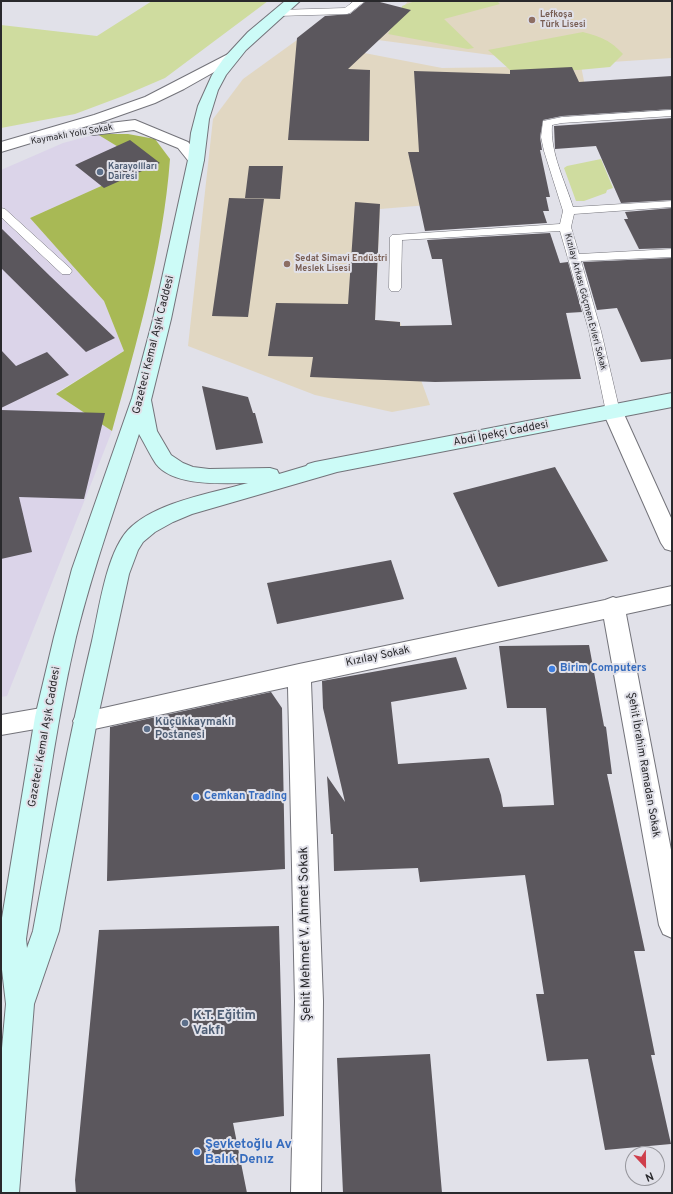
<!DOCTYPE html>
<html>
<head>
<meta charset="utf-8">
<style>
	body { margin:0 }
	#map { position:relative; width:673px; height:1194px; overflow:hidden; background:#e1e1e9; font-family:Overpass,sans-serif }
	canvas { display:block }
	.frame { position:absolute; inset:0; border:2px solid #29292c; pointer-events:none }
	.north { position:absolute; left:625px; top:1146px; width:40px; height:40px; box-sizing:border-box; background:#e1e1e9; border:1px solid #97979d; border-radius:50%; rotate:158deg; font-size:11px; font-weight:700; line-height:16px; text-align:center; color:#29292c }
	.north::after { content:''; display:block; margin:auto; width:14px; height:18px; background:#cf3e4b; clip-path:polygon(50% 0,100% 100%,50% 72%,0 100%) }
</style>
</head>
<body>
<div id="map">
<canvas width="673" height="1194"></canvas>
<div class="frame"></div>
<div class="north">N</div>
</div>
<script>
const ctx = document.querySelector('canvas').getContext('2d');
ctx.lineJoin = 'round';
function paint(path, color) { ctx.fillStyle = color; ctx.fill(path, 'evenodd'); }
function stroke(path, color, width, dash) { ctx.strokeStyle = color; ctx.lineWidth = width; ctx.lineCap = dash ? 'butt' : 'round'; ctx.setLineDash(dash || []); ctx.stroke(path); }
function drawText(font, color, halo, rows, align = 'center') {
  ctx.font = font + ' Overpass,sans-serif'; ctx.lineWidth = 4; ctx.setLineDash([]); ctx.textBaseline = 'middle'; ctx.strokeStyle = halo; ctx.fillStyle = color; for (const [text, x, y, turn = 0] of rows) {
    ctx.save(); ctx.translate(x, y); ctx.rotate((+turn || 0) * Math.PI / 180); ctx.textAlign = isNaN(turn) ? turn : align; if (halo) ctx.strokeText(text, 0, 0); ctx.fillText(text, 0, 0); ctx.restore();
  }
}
paint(new Path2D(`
	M97,134L149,165L30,218L104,301L124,351L56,393L112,431L7,696L1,697V170L63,143Z`), '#dbd4e9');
paint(new Path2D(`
	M408,1H672V58L566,65L378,40Z
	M297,40L442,68L581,66L588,101L447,110L428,205L380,209L375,320L400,322L430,405L392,412L315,395L188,346L213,119L243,79Z`), '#e1d7c2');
paint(new Path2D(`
	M152,1H268L165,78L123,96L75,114L1,128V25L97,36Z
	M415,1H497L500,4L444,19L474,48L468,49L388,34L401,11L402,6Z
	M583,32C601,37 610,40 623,54L610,67L578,70H510L488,50Z
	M601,159L613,188L607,190L606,193L584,201H576L564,168L567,166Z`), '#cfdc9f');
paint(new Path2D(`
	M97,134H128L155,139L170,159C163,252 137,342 112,431L56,394L124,351L104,301L30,218L148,165Z`), '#a8b955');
paint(new Path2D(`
	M366,1H376L411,10L348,69L370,70L369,141L288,140L297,38L325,16L350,14Z
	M572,67L579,82L672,76V109L562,116L543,120L540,137L542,150H540L550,197H546L549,211H543L547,223L425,231L408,152H419L414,71L510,74V70Z
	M672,118V200L621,203L596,146L555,149L554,126Z
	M130,140L160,163L104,188L75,165Z
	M249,166H283L280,199L245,198Z
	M229,198L264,199L248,317L212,316Z
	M355,202L380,204L375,320L400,322V326L452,325L442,259H432L427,240L550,233L560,263L568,262L582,312L566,313L581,379L435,382L310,377L313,357L268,356L276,303L348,304Z
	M672,208V248L639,249L624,219H628L625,212Z
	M1,228L50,276L115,338L86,352L1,268Z
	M672,258V359L641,362L617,308L597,310L583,262Z
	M1,350L16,366L47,352L69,375L1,408Z
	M202,386L248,397L253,413H255L263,443L216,450Z
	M1,410L105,413L84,499L19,497L32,552L1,559Z
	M555,467L608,561L498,587L453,493Z
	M391,560L404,599L277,624L267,583Z
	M589,645L604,726L606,727L612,774H607L645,951H634L655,1055H651L671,1144L605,1150L588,1059L547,1061L536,994H544L525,875L420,882L418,868L334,871L333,834H331L327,776L345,802L323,708L322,681L456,657L467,689L391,702L398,764L489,758L501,795L503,807L554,805L546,708H507L499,646Z
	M271,692L282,708L285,869L107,881L110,727Z
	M279,926L284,1116L233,1123L247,1193H76L75,1180L99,930Z
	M430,1054L442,1193H343L337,1058Z`), '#5b575d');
const service = new Path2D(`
	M354,1H365L350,13L347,14L278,16L273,13L278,10L345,8Z
	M672,110V116L562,123L552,125C550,153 565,181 573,207L672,201V207L574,214L571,227L579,254L672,249V257L581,261L601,331L620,412L618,415L613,417L608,415L606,412L589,331L560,231L402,240L401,288L399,291H391L389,288L390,237L392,235L560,224L563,211L544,151L541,137L543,121L562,117Z
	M1,208L5,209L70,268L72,271L70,274H62L1,217Z`);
const minor = new Path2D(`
	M613,405L620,407L623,412L672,520V551L665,549L661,543L603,412L606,407Z
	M672,586V604L626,614L672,855V938L663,934L659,925L604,619L311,682L323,1001L321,1193H291L295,1001L288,687L85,731L77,728L73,721L77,714L299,664L605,600L613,597L616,598Z
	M47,707L55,710L59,717L55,724L47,727L1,735V715Z`);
const tertiary = new Path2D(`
	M234,51L239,52L241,55L239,58L184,89L155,103L104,121L1,152V142L94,115L145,97Z
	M135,120L188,142L204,160L202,163L196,165L190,163L178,148L134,130L93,135L88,133L85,130L88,127L93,125Z`);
const secondary = new Path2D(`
	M285,1H300L246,50L226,75L218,90L209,119L204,160L171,319L151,400L157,431L171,455L183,463L193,467L209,469L270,468L277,470L279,474L306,466L308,464L315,462L672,393V407L337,472L192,514L173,522L155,532L143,542L138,550L129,574L97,721L59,931L34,1004L19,1193H1V1059L6,1004L1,961V924L35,717L54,637L72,569L132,398L153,319L188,160L191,133L198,106L212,75L224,58L248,32ZM139,434C145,444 150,455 156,464C174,487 222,483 248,483C212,493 155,502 128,530C106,554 99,610 92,641C69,737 51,834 33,931L27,948L26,939C41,838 53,736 76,637C93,568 117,502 139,434Z`);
stroke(service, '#73737a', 1);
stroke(minor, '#73737a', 2);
stroke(tertiary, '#73737a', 2);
stroke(secondary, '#73737a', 2);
paint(service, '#fff');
paint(minor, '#fff');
paint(tertiary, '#fff');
paint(secondary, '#ccfbf7');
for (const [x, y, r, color] of [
	[532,20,4,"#8d6e63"],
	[100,172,4,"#5c6f8a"],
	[287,264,4,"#8d6e63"],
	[552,669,4,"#3f7fe0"],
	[147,729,4,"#5c6f8a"],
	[196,797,4,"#3f7fe0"],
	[185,1023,4,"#5c6f8a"],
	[197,1152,4,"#3f7fe0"]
]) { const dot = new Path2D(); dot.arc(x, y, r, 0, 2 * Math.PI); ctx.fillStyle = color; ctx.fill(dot); stroke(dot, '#e1e1e9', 1.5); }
drawText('bold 9px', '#785e54', '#e1e1e9', [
	["Lefkoşa",540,15],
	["Türk Lisesi",540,25],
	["Sedat Simavi Endüstri",295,259],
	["Meslek Lisesi",295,269]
], 'left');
drawText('9px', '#29292c', '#e1e1e9', [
	["Kaymaklı Yolu Sokak",72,135,-10],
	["Kızılay Arkası Göçmen Evleri Sokak",585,302,75]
]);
drawText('bold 9px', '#4e5e75', '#e1e1e9', [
	["Karayollları",108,167],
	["Dairesi",108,177]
], 'left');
drawText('11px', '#29292c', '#e1e1e9', [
	["Gazeteci Kemal Aşık Caddesi",154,345,-76],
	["Abdi İpekçi Caddesi",501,434,-11],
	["Kızılay Sokak",378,657,-12],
	["Gazeteci Kemal Aşık Caddesi",45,737,-80],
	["Şehit İbrahim Ramadan Sokak",643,765,80]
]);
drawText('bold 11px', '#366cbe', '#e1e1e9', [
	["Birim Computers",560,669],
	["Cemkan Trading",204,797]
], 'left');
drawText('bold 11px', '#4e5e75', '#e1e1e9', [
	["Küçükkaymaklı",155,723],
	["Postanesi",155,736]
], 'left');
drawText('13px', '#29292c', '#e1e1e9', [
	["Şehit Mehmet V. Ahmet Sokak",306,934,-91]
]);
drawText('bold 13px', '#4e5e75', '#e1e1e9', [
	["K.T. Eğitim",193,1016],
	["Vakfı",193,1031]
], 'left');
drawText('bold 13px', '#366cbe', '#e1e1e9', [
	["Şevketoğlu Av",205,1145],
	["Balık Denız",205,1160]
], 'left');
</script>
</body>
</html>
